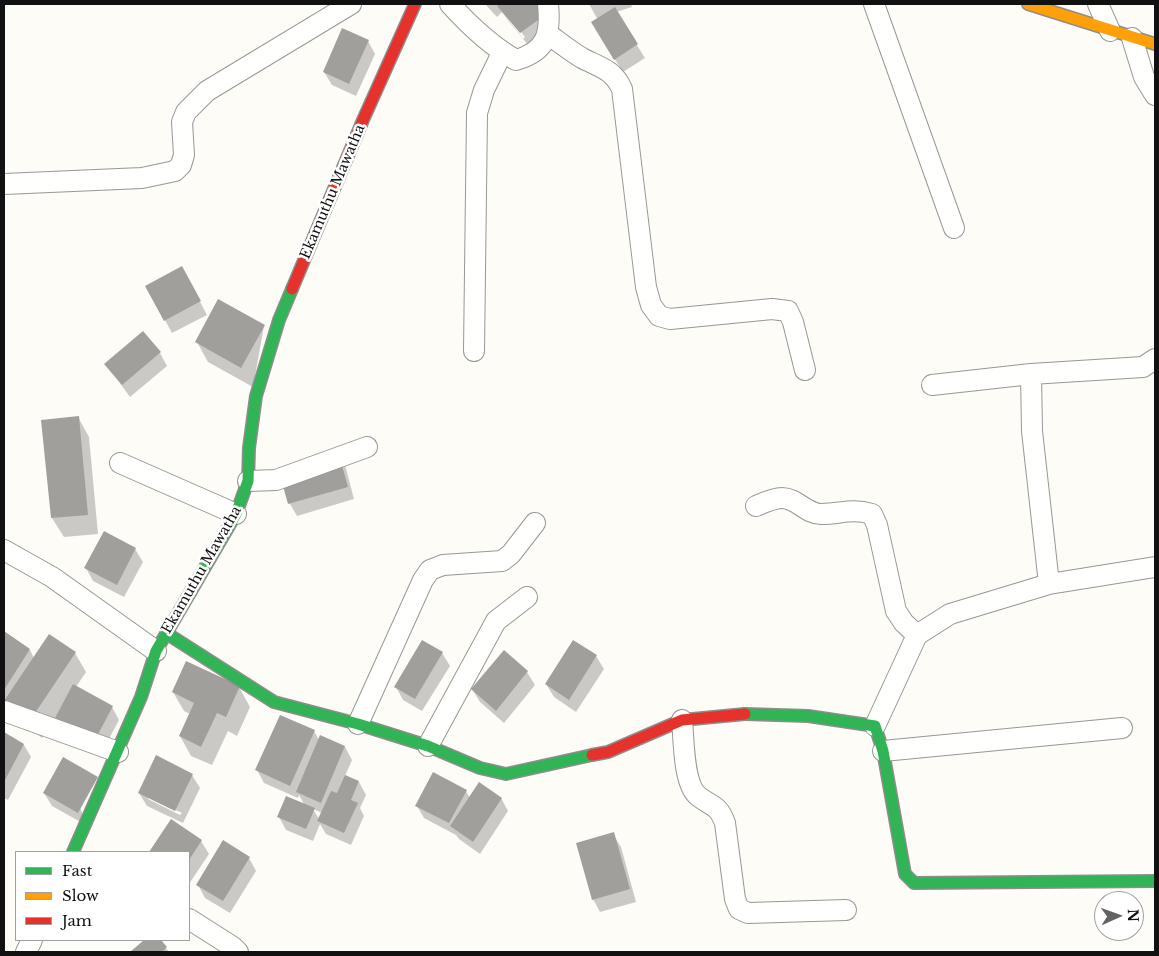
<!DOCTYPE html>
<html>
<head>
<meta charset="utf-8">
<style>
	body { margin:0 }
	#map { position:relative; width:1159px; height:956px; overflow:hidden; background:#fdfcf7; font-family:"Libre Baskerville",serif }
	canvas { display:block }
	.frame { position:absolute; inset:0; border:5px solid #111; pointer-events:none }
	.legend { position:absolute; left:15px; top:851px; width:175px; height:90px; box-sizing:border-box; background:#fff; border:1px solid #a0a0a0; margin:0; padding:6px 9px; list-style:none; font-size:15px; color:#111 }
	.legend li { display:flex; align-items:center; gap:10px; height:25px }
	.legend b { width:25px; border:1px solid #a0a0a0 }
	.north { position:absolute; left:1094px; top:891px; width:50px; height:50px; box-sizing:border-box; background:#fff; border:1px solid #a0a0a0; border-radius:50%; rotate:88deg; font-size:14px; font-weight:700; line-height:20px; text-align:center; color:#111 }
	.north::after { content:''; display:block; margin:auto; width:18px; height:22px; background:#646362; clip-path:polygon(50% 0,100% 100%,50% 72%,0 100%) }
</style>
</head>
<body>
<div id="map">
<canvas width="1159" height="956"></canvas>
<div class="frame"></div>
<ul class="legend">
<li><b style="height:6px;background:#30b455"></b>Fast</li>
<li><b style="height:6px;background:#ff9f0a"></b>Slow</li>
<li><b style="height:6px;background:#e5322d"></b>Jam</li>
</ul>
<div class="north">N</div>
</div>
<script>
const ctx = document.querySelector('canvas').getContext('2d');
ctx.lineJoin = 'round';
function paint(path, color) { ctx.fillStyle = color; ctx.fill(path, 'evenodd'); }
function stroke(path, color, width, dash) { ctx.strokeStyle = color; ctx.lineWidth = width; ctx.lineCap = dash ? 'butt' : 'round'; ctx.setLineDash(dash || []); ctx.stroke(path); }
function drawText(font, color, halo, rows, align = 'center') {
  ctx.font = font + ' "Libre Baskerville",serif'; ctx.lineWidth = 5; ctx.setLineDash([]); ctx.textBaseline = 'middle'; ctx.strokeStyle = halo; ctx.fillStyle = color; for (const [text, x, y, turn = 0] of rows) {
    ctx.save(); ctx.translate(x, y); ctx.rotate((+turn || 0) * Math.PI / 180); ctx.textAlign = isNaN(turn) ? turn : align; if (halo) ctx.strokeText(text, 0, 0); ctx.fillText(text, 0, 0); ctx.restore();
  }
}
paint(new Path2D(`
	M485,4H548V31L528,45L502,12L497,17ZM508,16L525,37L523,39L506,18Z
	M589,4H631L632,7L616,12L645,58L623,72L600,36L598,20Z
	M368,41L375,54L356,96L332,85L324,72Z
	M189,281L207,315L172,333L147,287Z
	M264,326L253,387L208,362L197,342Z
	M160,353L167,366L130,397L106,364Z
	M78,417L89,437L98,534L64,537L52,518Z
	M345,465L354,499L297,516L290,504L279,469Z
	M104,533L135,549L143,562L124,597L93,581L86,568Z
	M4,633L30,650L34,658L75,653L86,672L76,687L112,707L119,720L102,752L64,731L56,717L42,738L17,720L4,699Z
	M573,642L596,656L604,669L576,712L554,697L546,684Z
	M504,652L527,672L535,685L504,723L480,702L472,689Z
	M442,653L450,666L422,711L403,700L396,687Z
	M239,687L250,707L237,736L228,731L212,765L191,756L180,736L190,714L184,711L173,692Z
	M314,731L319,740L321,737L345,747L352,760L345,776L359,782L366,795L360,808L364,816L351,845L326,834L320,824L313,841L286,830L279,817L305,806L299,795L298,798L264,783L257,770ZM313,809L322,813L319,819Z
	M4,733L24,745L31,757L8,800L4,798Z
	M64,759L86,825L52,806L44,793Z
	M192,775L200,788L183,823L147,806L139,793ZM148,797L182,813L180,815L148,799Z
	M466,791L470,798H501L508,811L480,854L459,839L456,835L424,818L417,806Z
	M171,821L201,841L209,854L189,884V852H151Z
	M613,834L621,847L636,902L600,912L593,899Z
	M249,858L256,871L230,913L205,898L198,885Z
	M146,940H159L169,952H132Z`), '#0003');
paint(new Path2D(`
	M500,4H541V18L520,33L497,6Z
	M615,7L638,44L614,60L591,22Z
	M342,28L369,40L349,84L323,72Z
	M182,266L201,301L164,321L145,286Z
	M218,299L265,325L241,368L195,342Z
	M143,331L161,352L122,385L104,364Z
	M79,416L88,515L51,518L41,420Z
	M338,451L348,487L288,504L278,468Z
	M104,531L136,548L117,585L84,568Z
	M4,631L30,649L4,690Z
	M49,634L76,652L31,719L4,701Z
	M422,640L443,652L415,699L394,687Z
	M573,640L597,655L569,700L545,684Z
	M504,650L528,671L496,711L471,689Z
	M186,661L240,686L226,717L217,713L201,747L179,736L194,703L172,692Z
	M73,684L113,706L95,740L55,718Z
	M280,715L315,730L290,786L255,770Z
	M4,732L24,744L4,782Z
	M320,735L345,746L321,803L296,792Z
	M156,755L193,774L175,811L138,793Z
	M63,757L98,777L78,813L43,793Z
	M433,772L467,790L449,823L415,806Z
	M345,775L359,781L351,800L358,803L344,833L317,821L331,791L337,793Z
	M479,782L502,798L473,842L450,826Z
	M286,796L315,808L306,829L277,817Z
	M171,819L202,840L189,860V852H149Z
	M614,832L630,889L592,900L576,843Z
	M223,840L250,857L223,901L196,885Z
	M144,940H161L167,947L162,952H130Z`), '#a19f9c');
const street = new Path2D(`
	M450,4C469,25 491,46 516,60C547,51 551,34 548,4
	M874,4L954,228
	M1098,4L1110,31
	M548,34C559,42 570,51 582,58C599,67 613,69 622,89L646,287L651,305L659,316L670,319L772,309L788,311L793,322L805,370
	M1132,38L1144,77L1155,95
	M4,184L142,178L175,171L181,165L184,155L182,122L186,112L207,91L351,4
	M474,351L477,113L484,90L502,53
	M1031,374L1032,431L1049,584
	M932,385L1031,374L1143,367L1155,359
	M120,463L236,514
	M248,481L276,480L367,447
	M756,506C763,503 774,498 782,498C797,498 806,514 821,514C842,514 850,508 872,514L877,525L896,611L904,623L917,635
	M4,550L52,577L156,651
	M4,711L118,752
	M682,720C684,739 683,784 698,796C712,807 718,804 725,823L735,899L739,909L748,913L846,910
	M358,724L423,580L430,570L443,565L502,561L511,554L535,523
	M875,726L917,635L950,614L1049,584L1155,567
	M428,746L496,621L527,597
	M883,751L1122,728
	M189,919L233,947L238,952
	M26,952L32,940`);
const fast = new Path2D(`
	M166,633L274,702L358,724L428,746L480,768L506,774L592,755
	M745,714L808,716L875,726L883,751L905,874L914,883L1155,881
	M73,852L141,697L156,651L236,514L248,481L249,448L256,396L279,320L292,289`);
const slow = new Path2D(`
	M1028,4L1155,44`);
const jam = new Path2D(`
	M292,289L363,120L415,4
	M592,755L608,752L682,720L745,714`);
stroke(street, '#979795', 22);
stroke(fast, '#8e8d8b', 14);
stroke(slow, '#8e8d8b', 14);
stroke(jam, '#8e8d8b', 14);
stroke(street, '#fffffe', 20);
stroke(fast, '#30b455', 11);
stroke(slow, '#ff9f0a', 11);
stroke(jam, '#e5322d', 11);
drawText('14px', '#111', '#fff', [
	["Ekamuthu Mawatha",333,192,-67],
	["Ekamuthu Mawatha",202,570,-60]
]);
</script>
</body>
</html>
